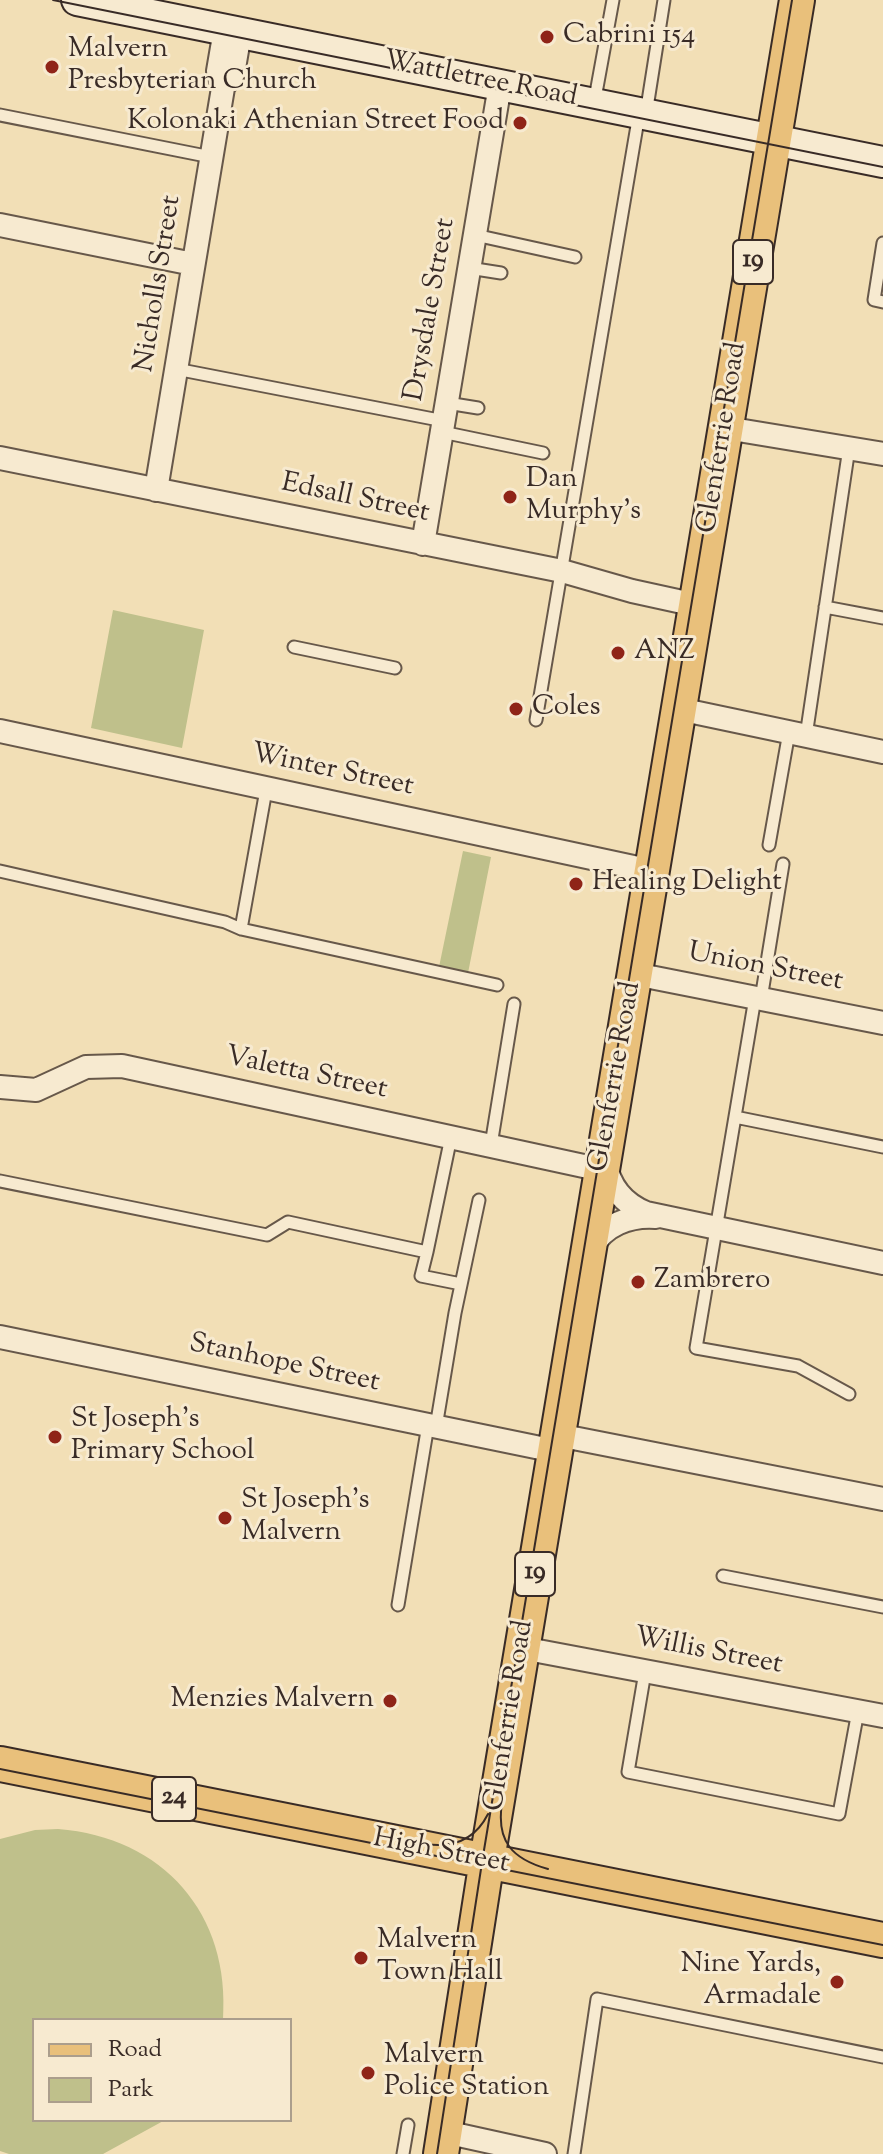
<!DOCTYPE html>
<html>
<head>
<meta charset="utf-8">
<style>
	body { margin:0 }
	#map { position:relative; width:883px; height:2154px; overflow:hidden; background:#f2dfb6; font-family:"Sorts Mill Goudy",serif }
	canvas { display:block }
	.legend { position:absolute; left:32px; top:2018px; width:260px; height:104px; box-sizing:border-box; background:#f7ead0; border:2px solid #ab9e8c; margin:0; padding:10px 14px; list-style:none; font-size:24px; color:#392b26 }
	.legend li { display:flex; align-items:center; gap:16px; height:40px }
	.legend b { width:40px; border:2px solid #ab9e8c }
</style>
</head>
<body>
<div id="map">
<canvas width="883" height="2154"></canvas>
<ul class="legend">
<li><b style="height:10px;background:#e9c07b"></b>Road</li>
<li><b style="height:22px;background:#bfc08b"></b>Park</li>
</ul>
</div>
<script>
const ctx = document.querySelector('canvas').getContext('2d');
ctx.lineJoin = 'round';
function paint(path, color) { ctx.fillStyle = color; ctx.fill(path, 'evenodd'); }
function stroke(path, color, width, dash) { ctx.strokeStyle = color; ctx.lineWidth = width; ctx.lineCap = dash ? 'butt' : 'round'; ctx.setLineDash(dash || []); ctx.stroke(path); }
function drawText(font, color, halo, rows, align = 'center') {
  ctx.font = font + ' "Sorts Mill Goudy",serif'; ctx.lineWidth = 6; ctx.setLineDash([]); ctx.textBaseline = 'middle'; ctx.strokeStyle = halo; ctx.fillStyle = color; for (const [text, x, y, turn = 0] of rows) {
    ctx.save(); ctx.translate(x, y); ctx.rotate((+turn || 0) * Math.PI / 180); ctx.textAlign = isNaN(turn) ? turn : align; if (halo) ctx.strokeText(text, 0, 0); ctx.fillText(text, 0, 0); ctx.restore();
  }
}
paint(new Path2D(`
	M113,610L204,630L182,748L91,728Z
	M463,851L491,857L468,973L439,967Z
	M58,1829C163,1837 231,1914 223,2020H34V2120H165L103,2154H9L0,2151V1839L35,1830Z`), '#bfc08b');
const service = new Path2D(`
	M594,104L613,0
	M646,114L664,0
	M0,115L211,157
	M475,235L575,257
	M883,243L874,300L883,302
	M469,268L501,273
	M176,369L444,421
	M447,403L478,408
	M442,432L543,453
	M825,607L883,618
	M294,647L395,668
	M536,720L639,114
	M806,736L849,448
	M769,845L789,732
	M0,871L225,922L241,929L497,985
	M241,929L266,790
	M755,998L696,1348L798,1366L849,1394
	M761,999L783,864
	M735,1117L883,1147
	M491,1145L514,1004
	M0,1181L267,1235L288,1222L427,1252L451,1137
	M427,1252L421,1276L461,1284
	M436,1427L455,1313L479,1200
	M723,1576L883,1607
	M398,1605L428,1425
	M645,1672L628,1772L839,1814L858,1711
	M403,2154L408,2125
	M574,2154L597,1999L883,2057`);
const minor = new Path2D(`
	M223,87L233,74L240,33
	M0,225L193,264
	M726,428L883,454
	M0,458L562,571L632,591L696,605
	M156,490L223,88L218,71L225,30
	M423,544L500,85
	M679,709L883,752
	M0,731L652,871
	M635,974L883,1023
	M0,1087L36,1090L86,1067L122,1066L602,1170
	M605,1162C609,1186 624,1204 646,1213L883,1263
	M591,1249C603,1225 630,1215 656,1217
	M0,1337L555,1451
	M558,1435L883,1499
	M522,1648L883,1716
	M445,2132L545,2154`);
const secondary = new Path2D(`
	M77,0L883,162`);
const primary = new Path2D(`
	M0,1764L883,1940
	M441,2154L486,1866L797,0`);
stroke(service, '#67584a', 15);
stroke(minor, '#67584a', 26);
stroke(secondary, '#392b26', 34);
stroke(primary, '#392b26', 38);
stroke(service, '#f7ead0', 11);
stroke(minor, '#f7ead0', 22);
stroke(secondary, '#f7ead0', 30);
stroke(primary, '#e9c07b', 34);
stroke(new Path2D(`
	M53,0L883,167
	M0,1769L883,1945
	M502,1803C496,1841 512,1859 548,1869
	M426,1844C454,1848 475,1840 488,1814
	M437,2154L483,1856L792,0`), '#392b26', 2);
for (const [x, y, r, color] of [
	[547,37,8,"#8f2418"],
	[52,67,8,"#8f2418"],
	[520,123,8,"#8f2418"],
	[510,497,8,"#8f2418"],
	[618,653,8,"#8f2418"],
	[516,709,8,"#8f2418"],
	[576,884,8,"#8f2418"],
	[638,1282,8,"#8f2418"],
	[55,1437,8,"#8f2418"],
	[225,1518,8,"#8f2418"],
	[390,1701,8,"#8f2418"],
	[361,1958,8,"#8f2418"],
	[837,1982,8,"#8f2418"],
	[368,2073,8,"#8f2418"]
]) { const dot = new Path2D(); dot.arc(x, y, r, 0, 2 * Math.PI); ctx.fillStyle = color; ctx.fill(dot); stroke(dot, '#f7ead0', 3); }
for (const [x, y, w] of [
	[753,262,40],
	[535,1574,40],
	[174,1799,44]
]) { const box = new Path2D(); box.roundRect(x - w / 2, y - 22, w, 44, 6); ctx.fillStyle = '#f7ead0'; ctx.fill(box); stroke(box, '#392b26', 2); }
drawText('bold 26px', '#392b26', null, [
	["19",753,262],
	["19",535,1574],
	["24",174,1799]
]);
drawText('28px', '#392b26', '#f7ead0', [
	["Cabrini 154",563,37],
	["Malvern",68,51],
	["Presbyterian Church",68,83],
	["Kolonaki Athenian Street Food",504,123,"right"],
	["Dan",526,481],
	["Murphy's",526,513],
	["ANZ",634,653],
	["Coles",532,709],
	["Healing Delight",592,884],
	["Zambrero",654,1282],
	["St Joseph's",71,1421],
	["Primary School",71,1453],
	["St Joseph's",241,1502],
	["Malvern",241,1534],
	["Menzies Malvern",374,1701,"right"],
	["Malvern",377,1942],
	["Town Hall",377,1974],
	["Nine Yards,",821,1966,"right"],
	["Armadale",821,1998,"right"],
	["Malvern",384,2057],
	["Police Station",384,2089]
], 'left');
drawText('28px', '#392b26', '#f7ead0', [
	["Wattletree Road",480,81,11],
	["Nicholls Street",160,284,-81],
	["Drysdale Street",432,310,-80],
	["Glenferrie Road",724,438,-81],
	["Edsall Street",355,500,12],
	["Winter Street",332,772,12],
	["Union Street",765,969,11],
	["Valetta Street",306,1075,12],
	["Glenferrie Road",617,1077,-80],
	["Stanhope Street",284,1365,12],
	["Willis Street",708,1653,11],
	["Glenferrie Road",511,1716,-81],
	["High Street",441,1853,11]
]);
</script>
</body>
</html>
